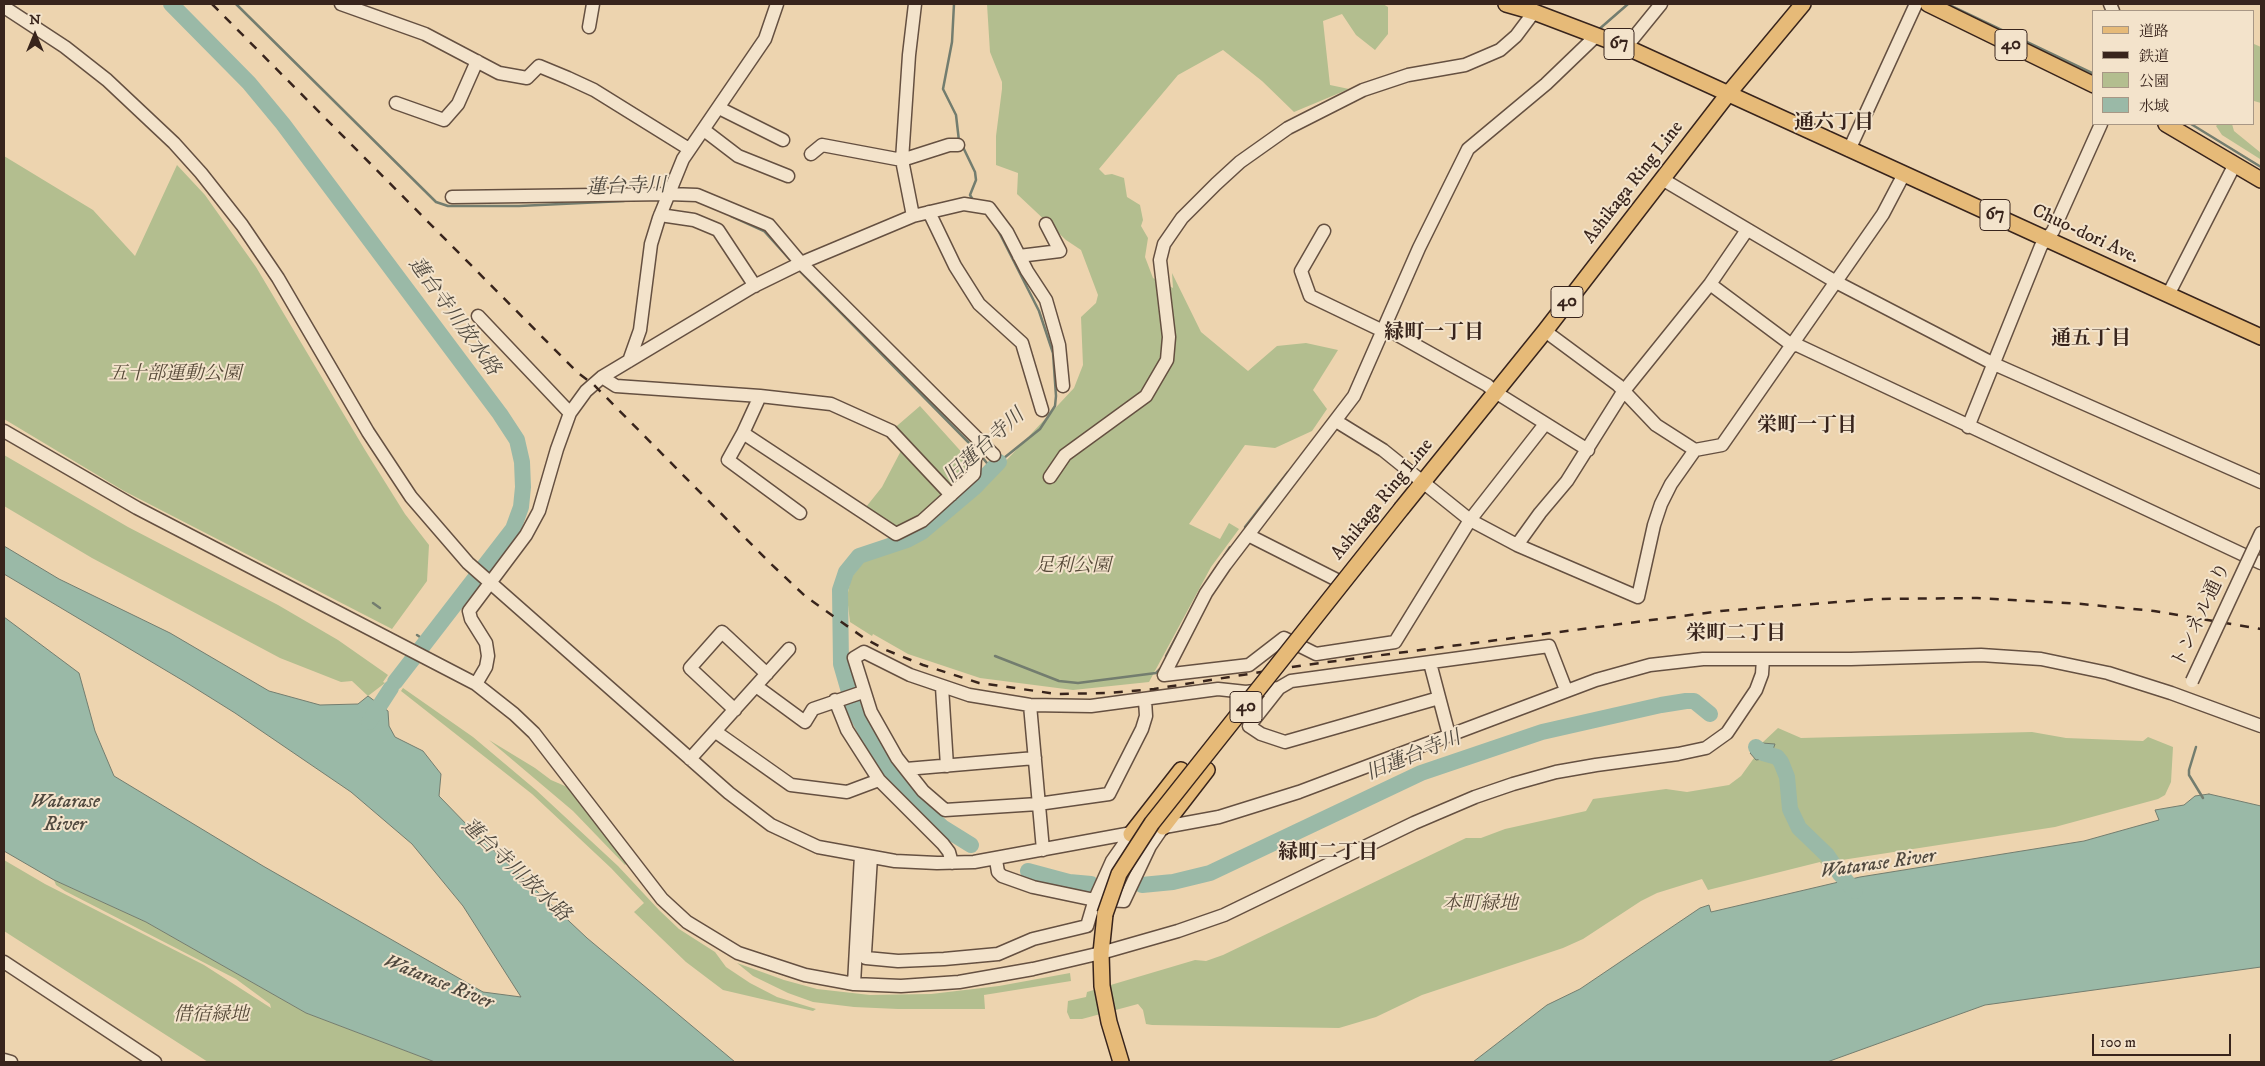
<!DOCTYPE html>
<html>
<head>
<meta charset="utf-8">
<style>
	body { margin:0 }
	#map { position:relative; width:2265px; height:1066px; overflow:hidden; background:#edd4af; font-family:"IM FELL DW Pica","Noto Serif JP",serif }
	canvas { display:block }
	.frame { position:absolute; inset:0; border:5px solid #38241c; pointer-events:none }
	.legend { position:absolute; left:2092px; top:10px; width:162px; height:115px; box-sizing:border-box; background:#f3e3cb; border:1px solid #a89785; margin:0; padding:6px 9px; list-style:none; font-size:15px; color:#38241c }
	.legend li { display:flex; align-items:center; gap:10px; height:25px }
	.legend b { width:25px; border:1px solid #a89785 }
	.north { position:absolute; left:10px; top:10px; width:50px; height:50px; -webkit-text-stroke:4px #f3e3cb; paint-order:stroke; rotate:0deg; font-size:14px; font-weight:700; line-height:20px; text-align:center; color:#38241c }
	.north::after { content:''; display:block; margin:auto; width:18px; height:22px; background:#38241c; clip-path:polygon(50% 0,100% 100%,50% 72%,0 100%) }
	.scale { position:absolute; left:2092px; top:1034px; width:139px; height:22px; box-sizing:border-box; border:2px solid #38241c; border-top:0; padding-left:6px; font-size:15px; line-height:18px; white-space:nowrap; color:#38241c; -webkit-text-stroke:4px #f3e3cb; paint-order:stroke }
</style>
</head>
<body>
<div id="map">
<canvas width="2265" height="1066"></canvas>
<div class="frame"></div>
<ul class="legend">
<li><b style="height:6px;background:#e6ba78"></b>道路</li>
<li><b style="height:6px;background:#38241c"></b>鉄道</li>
<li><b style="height:14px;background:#b3be8f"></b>公園</li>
<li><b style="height:14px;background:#9ab9a7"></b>水域</li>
</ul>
<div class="north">N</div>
<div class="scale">100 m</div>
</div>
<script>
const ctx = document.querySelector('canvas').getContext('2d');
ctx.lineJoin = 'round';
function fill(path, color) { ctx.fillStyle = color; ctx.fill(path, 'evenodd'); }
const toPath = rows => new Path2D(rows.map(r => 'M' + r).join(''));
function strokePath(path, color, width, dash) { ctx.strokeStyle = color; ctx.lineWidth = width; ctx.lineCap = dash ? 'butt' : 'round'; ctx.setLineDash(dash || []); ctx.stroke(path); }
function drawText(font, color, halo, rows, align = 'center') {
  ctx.font = font + ' "IM FELL DW Pica","Noto Serif JP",serif'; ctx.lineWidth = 4; ctx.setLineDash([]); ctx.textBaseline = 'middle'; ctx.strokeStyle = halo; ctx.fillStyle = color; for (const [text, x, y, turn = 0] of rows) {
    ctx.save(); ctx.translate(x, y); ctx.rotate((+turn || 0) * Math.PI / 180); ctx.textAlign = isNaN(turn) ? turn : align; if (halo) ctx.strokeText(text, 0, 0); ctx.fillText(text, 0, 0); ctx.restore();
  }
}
const green = toPath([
	[987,4,1383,4,1388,7,1388,34,1375,50,1356,35,1342,14,1323,21,1330,85,1349,89,1294,112,1262,81,1223,50,1178,75,1099,169,1105,175,1112,174,1124,178,1127,197,1140,205,1143,220,1141,226,1148,238,1145,257,1153,278,1173,288,1172,273,1201,332,1248,371,1277,346,1306,343,1338,350,1313,390,1327,409,1312,431,1275,448,1245,445,1189,524,1220,539,1229,523,1239,529,1211,567,1149,682,1073,690,980,678,908,654,873,634,872,636,850,622,847,597,851,578,866,558,915,540,862,512,882,487,904,445,891,431,920,406,966,457,989,479,1074,388,1083,365,1081,317,1096,303,1098,295,1081,250,1066,240,1017,194,1018,173,996,165,996,136,1002,89,1002,82,990,52],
	[2254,44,2261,47,2261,103,2254,101],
	[2218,124,2232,124,2234,131,2261,153,2260,159,2222,135,2216,126],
	[4,156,93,210,135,256,177,165,205,195,256,267,365,450,405,514,429,545,427,581,392,629,124,491,4,419],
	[4,455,128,527,278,605,338,640,388,675,383,682,385,683,368,696,352,681,341,682,280,658,92,558,4,506],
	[403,688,473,737,536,790,618,866,659,910,679,929,715,952,726,967,750,983,777,997,816,1009,813,1011,723,990,686,962,634,912,644,903,611,868,532,794,401,691],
	[1778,728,1801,738,2032,732,2066,738,2143,741,2148,737,2173,747,2171,782,2165,795,2158,799,2055,827,1842,860,1844,865,1825,869,1820,862,1708,890,1702,879,1657,893,1641,901,1583,939,1563,948,1422,995,1376,1017,1339,1028,1152,1025,1146,1024,1143,1010,1138,1004,1082,1019,1070,1019,1067,1012,1068,1001,1086,997,1087,992,1195,960,1206,961,1223,955,1466,838,1481,838,1505,829,1586,811,1593,799,1666,789,1687,792,1729,785,1741,776,1754,758,1757,759,1763,758,1774,745,1762,743],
	[489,740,535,768,551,780,572,789,627,863,625,865,573,811],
	[4,860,45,884,204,965,271,1008,270,1004,236,979,65,891,56,885,54,880,146,922,306,1013,435,1062,208,1062,4,931],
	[737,963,784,980,817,989,870,995,931,994,999,986,1070,973,1071,981,984,995,985,1009,898,1009,854,1007,813,1002,788,993,753,976]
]);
const water = toPath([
	[4,546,59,579,170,633,269,691,320,705,358,704,368,696,388,711,389,726,395,737,423,751,441,774,439,796,471,829,587,938,735,1062,435,1062,306,1013,146,922,54,880,4,851,4,617,79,673,95,731,114,776,263,866,483,992,521,997,463,906,412,844,351,792,235,713,187,683,4,574,4,546],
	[1762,743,1775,744,1770,758,1756,760,1750,753,1762,743],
	[2209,794,2261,806,2261,967,1985,1005,1827,1062,1473,1062,1547,1005,1580,989,1700,908,1709,905,1711,912,1860,877,2084,841,2159,820,2155,810,2184,805,2195,796,2209,794]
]);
const stream = toPath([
	[236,4,436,202,448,206,519,206,624,201],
	[954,4,952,42,943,89,956,115,959,141],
	[1947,4,2094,74],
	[1597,31,1628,4],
	[2191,124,2261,167],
	[962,145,975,172,976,180,970,195,973,200],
	[731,216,764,231,793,263],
	[998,230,1039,311,1053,353,1056,396,1055,406,1040,429,999,462],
	[798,269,975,449],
	[982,457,991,468],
	[1245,527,1288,472],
	[1224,556,1230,547],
	[373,603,380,608],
	[417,635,426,641],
	[995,656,1059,681,1078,683,1156,673,1160,669],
	[1166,656,1180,630],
	[2196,747,2189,770,2189,775,2203,798]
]);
const river = toPath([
	[171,4,249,83,283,124,500,414,517,440,522,462,523,487,521,507,513,529,395,682],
	[369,722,391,688],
	[1756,747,1763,753,1777,757,1781,762,1787,777,1790,809,1799,828,1827,855,1840,874,1855,891],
	[971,845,942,827,909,797,875,749,854,709,841,664,840,590,846,572,859,556,907,540,922,532,974,488,999,462],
	[1028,871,1069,882,1091,884],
	[1142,885,1173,882,1210,873,1421,773,1542,732,1661,705,1686,701,1694,701,1710,714]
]);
const minor = toPath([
	[341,4,425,34,499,73,527,78,539,66,568,78,594,90,689,149],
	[2110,4,2113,11],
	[4,7,65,47,107,80,174,143,201,173,242,225,278,278,368,432,411,497,468,563,729,793,771,825,818,847,895,861,937,863,974,862,1219,817,1299,792,1596,680,1650,665,1703,659,1851,659,1981,655,2041,659,2108,673,2171,693,2261,726],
	[589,27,593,4],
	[1626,47,1661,4],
	[396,103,444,120,458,104,477,61],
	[719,108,783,140],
	[704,130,738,156,788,176],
	[1849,150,1916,4],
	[811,154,822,145,902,160,949,145,958,145],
	[1662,179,1836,282,1994,364,2261,482],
	[452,197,668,194,697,195,769,225,801,263,994,455],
	[929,212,955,266,979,304,1022,343,1042,410],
	[660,215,694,220,718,230,755,286],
	[913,216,902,160,909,55,915,4],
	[1324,231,1301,271,1310,296,1383,331],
	[1019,256,1060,251,1046,224],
	[1710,284,1793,346],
	[2168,295,2235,164],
	[478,316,570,413],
	[1385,328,1487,385,1495,392,1588,450],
	[1545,331,1618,385,1656,425,1695,450],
	[1795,344,2261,563],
	[629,361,640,330,651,244,659,218,683,159,765,39,777,4],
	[602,377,616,386,760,396,831,404,891,431,951,495],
	[760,396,743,433,896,534,922,521,974,474,975,458,984,445],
	[1336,421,1383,450,1470,520,1517,545,1638,597,1654,525,1661,504,1671,484,1695,450,1722,445,1883,214,1904,174],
	[1545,424,1470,520,1395,642,1316,654,1284,638,1249,665,1164,675,1206,593,1225,565,1354,396,1419,248,1468,149,1546,84,1597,35],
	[1968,427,2041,246,2053,231,2101,124],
	[4,431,137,508,476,684,514,714,534,733,662,899,687,922,738,953,805,975,854,984,901,986,959,982,1033,969,1101,953,1178,931,1224,915,1414,823,1475,797,1513,784,1556,772,1596,765,1678,754,1706,748,1727,733,1756,690,1762,674,1763,659],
	[743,433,728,460,800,513],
	[1050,477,1065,455,1146,396,1167,360,1169,337,1160,260,1164,244,1182,218,1216,184,1240,162,1288,128,1363,90,1408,75,1465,65,1500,50,1516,36,1534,12],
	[1248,535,1335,579],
	[1517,545,1540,513,1567,481,1623,392,1710,284,1747,230],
	[2253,550,2261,533],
	[1430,663,1449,735],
	[476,684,486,667,488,656,486,643,471,619,469,611,526,535,539,511,557,449,570,413,586,391,602,377,752,287,801,263,913,216,964,204,989,208,1007,232,1027,271,1046,300,1059,345,1063,386],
	[756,686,805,722,813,709,863,692],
	[942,687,947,766],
	[1279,688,1249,726,1261,734,1285,742,1439,698],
	[835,700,847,730,879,780,943,844,949,852,952,863],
	[1145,700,1146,716,1142,729,1109,794,1038,804,945,810,923,791,897,758,871,712,854,658,864,652,910,675,969,695,1030,705,1091,706,1218,689,1246,692,1279,688,1291,681,1549,646,1566,690],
	[1030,705,1043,850],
	[735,710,690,668,722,632,767,674],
	[716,732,791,785,847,792,879,780],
	[690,759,789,649],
	[906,769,1035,758],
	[871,857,865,953,866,958,898,961,944,959,998,954,1033,939,1087,926,1095,899,1112,861,1131,834],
	[996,860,998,872,1002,876,1033,887,1090,899,1124,901,1150,846,1163,827],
	[4,962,155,1062],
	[854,984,861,855],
	[4,1060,11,1062]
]);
const major = toPath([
	[1506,4,1534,12,1626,47,2261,337],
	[1928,4,2094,85],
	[2166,124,2261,180],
	[1402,508,1545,331,1728,94,1803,4],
	[1163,827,1207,770],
	[1131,834,1181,770],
	[1105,914,1101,953,1102,986,1109,1022,1121,1062]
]);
const rail = toPath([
	[212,4,578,373,593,384,769,562,805,596,864,638,886,650,923,665,979,683,1057,694,1109,693,1154,689,1305,665,1721,611,1877,599,1977,598,2082,604,2154,611,2261,629]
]);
const minorBridge = toPath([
	[2192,681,2253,550]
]);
const majorBridge = toPath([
	[1105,914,1119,874,1152,823,1402,508]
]);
const shields = [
	[1619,44,30],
	[2011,45,32],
	[1995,215,30],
	[1567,302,32],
	[1246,707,32]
];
const shieldNames = [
	["67",1619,44],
	["40",2011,45],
	["67",1995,215],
	["40",1567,302],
	["40",1246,707]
];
const streetNames = [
	["Ashikaga Ring Line",1634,183,-52],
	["Chuo-dori Ave.",2085,235,25],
	["Ashikaga Ring Line",1383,500,-51],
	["トンネル通り",2202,616,-65]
];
const parkNames = [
	["五十部運動公園",175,375],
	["足利公園",1073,567],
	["本町緑地",1480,905],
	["借宿緑地",211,1016]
];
const neighbourhoodNames = [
	["通六丁目",1834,124],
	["緑町一丁目",1434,334],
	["通五丁目",2091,340],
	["栄町一丁目",1807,427],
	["栄町二丁目",1736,635],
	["緑町二丁目",1328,854]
];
const waterNames = [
	["蓮台寺川",626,188,-2],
	["蓮台寺川放水路",453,317,54],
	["旧蓮台寺川",985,447,-42],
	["旧蓮台寺川",1414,757,-22],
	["Watarase",65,803],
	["River",65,826],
	["Watarase River",1878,865,-8],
	["蓮台寺川放水路",515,871,43],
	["Watarase River",438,983,22]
];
fill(green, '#b3be8f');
fill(water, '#9ab9a7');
strokePath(water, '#737d6f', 1);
strokePath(stream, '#737d6f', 2.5);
strokePath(river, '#9ab9a7', 16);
strokePath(minor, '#655041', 15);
strokePath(major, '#38241c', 18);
strokePath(minor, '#f3e3cb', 12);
strokePath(major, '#e6ba78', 15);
strokePath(rail, '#38241c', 2.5, [9, 9]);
strokePath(minorBridge, '#655041', 15, []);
strokePath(majorBridge, '#38241c', 18, []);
strokePath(minorBridge, '#f3e3cb', 12);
strokePath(majorBridge, '#e6ba78', 15);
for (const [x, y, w] of shields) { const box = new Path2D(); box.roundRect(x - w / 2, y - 15.5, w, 31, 4); ctx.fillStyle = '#f3e3cb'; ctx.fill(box); strokePath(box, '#38241c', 1); }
drawText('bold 18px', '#38241c', null, shieldNames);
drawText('19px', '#38241c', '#f3e3cb', streetNames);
drawText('italic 19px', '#574a39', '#f3e3cb', parkNames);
drawText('bold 20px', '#38241c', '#f3e3cb', neighbourhoodNames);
drawText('italic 20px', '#50493f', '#f3e3cb', waterNames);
</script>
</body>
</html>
